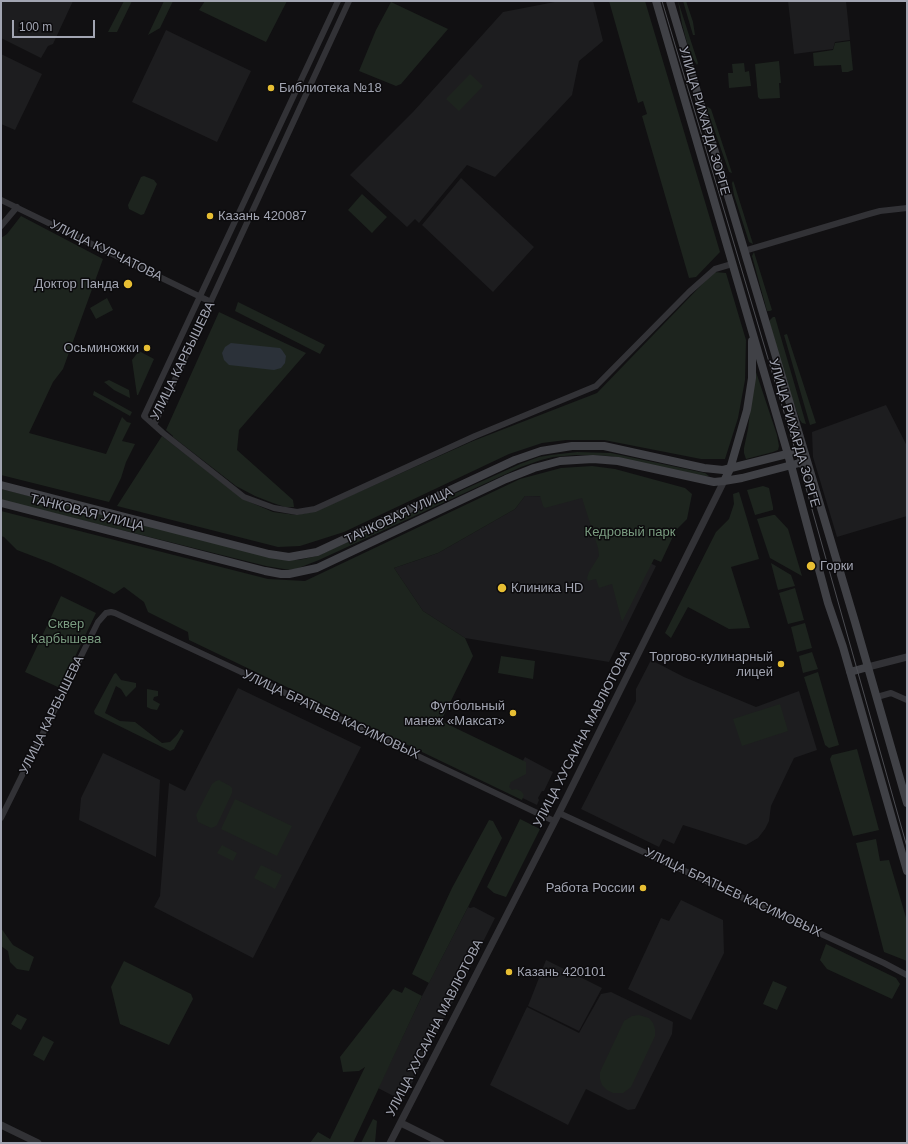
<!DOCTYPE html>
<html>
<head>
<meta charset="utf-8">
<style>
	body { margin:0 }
	#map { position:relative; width:908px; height:1144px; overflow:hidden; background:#111012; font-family:Arial,sans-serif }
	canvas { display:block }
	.frame { position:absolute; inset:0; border:2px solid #a2a5b2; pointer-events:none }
	.scale { position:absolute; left:12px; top:20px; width:83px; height:18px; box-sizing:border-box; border:2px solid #a2a5b2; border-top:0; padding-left:5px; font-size:12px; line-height:14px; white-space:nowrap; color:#a2a5b2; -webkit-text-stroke:3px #0c0b0d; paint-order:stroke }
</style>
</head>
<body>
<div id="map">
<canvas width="908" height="1144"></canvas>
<div class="frame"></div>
<div class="scale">100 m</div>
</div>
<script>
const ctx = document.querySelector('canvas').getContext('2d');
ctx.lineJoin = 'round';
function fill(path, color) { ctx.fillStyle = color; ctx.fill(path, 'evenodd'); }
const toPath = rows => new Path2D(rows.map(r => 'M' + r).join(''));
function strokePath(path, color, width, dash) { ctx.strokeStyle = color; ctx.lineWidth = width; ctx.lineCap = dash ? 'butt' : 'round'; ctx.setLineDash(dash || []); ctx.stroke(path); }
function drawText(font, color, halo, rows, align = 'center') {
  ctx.font = font + ' Arial,sans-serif'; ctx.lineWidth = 3; ctx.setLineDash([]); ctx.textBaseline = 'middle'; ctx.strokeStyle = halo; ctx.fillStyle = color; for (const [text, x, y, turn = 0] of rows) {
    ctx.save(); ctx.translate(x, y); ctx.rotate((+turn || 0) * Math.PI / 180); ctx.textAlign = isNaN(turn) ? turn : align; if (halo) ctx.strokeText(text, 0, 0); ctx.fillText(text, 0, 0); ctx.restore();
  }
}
const built = toPath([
	[1,1,73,1,53,44,48,46,41,58,1,38],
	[560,1,593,1,603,41,579,61,572,95,495,177,467,165,419,223,415,219,407,227,350,175,413,112,503,12],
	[788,1,846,1,850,40,835,42,833,49,794,54],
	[166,30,251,71,217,142,132,102],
	[1,54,42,74,15,130,1,124],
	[461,178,534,247,493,292,422,225],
	[886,405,907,446,907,516,837,537,813,457,812,432],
	[525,496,583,497,597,536,656,566,609,662,465,638,423,611,394,568,438,553,515,509],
	[651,660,684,677,756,707,799,691,817,750,794,758,771,806,769,821,765,829,758,838,746,845,683,825,674,844,663,839,659,847,581,809,636,701,636,689],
	[238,688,361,747,253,958,154,907,160,896,169,783,185,791],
	[103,753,160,780,156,857,79,820,81,798],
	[525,757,553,772,544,791,542,791,538,798,539,800,537,805,506,790],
	[681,900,723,920,724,953,691,1020,628,989,661,918,669,921],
	[468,907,470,908,474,907,495,918,403,1101,378,1088,422,996],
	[546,960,602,988,579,1031,528,1006],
	[611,992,673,1022,672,1034,635,1109,628,1110,586,1089,568,1125,490,1085,527,1007,579,1033,601,994]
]);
const green = toPath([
	[124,1,132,1,117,32,108,32],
	[164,1,173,1,160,28,148,35],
	[205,1,287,1,266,42,199,10],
	[609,1,645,1,720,252,696,277,689,278,642,116,647,114,643,101,638,103],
	[678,1,698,63,697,65,690,54,682,24],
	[683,1,686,1,693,22,695,35,693,35],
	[391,2,448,29,401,84,396,86,359,71,376,30],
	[850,41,853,70,848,72,842,72,841,65,814,66,813,53,833,50,835,43],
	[779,61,781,83,779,83,780,98,760,99,758,97,755,64],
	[744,63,745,72,749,71,751,86,729,88,728,73,733,73,732,64],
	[470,74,483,86,459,111,446,99],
	[706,106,711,109,732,173,729,172],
	[144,176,154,180,157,184,144,214,141,215,129,209,128,205,141,177],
	[733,181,734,183,753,244,749,242,734,195,732,183],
	[362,194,387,217,372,233,348,210],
	[21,216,103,259,63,369,53,382,29,433,106,454,122,417,127,422,131,423,122,441,135,444,126,462,121,478,109,502,1,475,1,238,7,234],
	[754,252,772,310,770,311,767,311,752,256],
	[714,272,726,273,746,340,745,380,738,418,725,459,701,459,604,440,566,440,542,443,509,454,344,532,300,546,278,547,117,506,162,436,243,499,273,512,296,515,316,511,473,441,597,393],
	[107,298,113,310,96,319,90,308],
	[238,302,325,345,320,354,235,311],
	[219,312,306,353,239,430,237,450,293,500,294,507,285,507,273,503,255,496,236,486,173,437,173,436,166,430],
	[773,317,775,317,806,424,802,423,800,420,790,393,769,321],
	[787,334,816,423,810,425,784,335],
	[139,351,154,359,138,395,137,395,132,360],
	[755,369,777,435,779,446,778,450,773,452,746,459,744,453,744,448,748,429],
	[109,380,129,390,130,398,114,390,104,382],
	[94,391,132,412,130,416,93,395],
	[577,452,611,453,705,473,709,476,704,477,611,456,576,455,553,457,541,460,521,467,319,560,296,569,290,570,266,566,1,500,1,489,290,560,299,560,317,556,520,464,539,457,551,455],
	[592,466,615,469,685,488,692,494,687,519,676,530,661,562,654,559,622,622,612,584,599,588,596,579,588,581,587,578,589,572,599,556,598,548,582,498,545,508,543,506,540,496,525,496,515,509,438,553,394,568,423,611,465,638,473,656,441,721,526,762,526,774,511,782,509,787,512,790,516,789,521,791,524,795,522,800,189,640,188,632,148,612,144,602,124,587,114,594,85,579,51,563,17,550,4,537,1,536,1,511,268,579,305,581,520,479,561,468],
	[763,486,769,488,773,507,773,510,755,515,747,490],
	[739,492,759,559,731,567,750,628,729,629,688,607,671,638,665,633,716,532,729,519,734,504,733,494],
	[773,515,775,515,788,529,802,576,770,558,757,519],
	[771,563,791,575,795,586,778,590],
	[795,588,804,620,788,624,779,593],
	[61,596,96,613,60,688,25,672],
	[805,623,812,648,797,652,791,627],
	[812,652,818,669,803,673,799,656],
	[501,656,535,661,533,679,498,673],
	[818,672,839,745,829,748,825,745,804,677],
	[116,673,121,680,136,683,136,687,126,697,121,689,116,686,105,713,120,721,135,722,162,743,170,742,177,735,181,729,184,731,174,749,170,751,95,714,94,711,114,674],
	[147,689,158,691,158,696,154,697,153,700,160,704,157,710,151,709,147,707],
	[780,704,788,731,742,746,733,719],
	[857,749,879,830,853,836,830,759,832,755],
	[219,780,230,786,232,788,232,793,217,825,214,827,211,828,198,822,196,815,212,784,216,781],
	[235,799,292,826,277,856,221,829],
	[520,819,540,829,506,897,494,893,487,887],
	[489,820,493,821,502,838,468,907,429,983,412,974,452,888],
	[876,839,880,861,889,860,907,921,907,961,884,952,856,843],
	[222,845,237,853,233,861,217,853],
	[261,865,282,875,275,889,254,878],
	[1,928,13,945,34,957,29,971,17,969,10,962,8,951,1,946],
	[826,944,896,978,900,984,892,999,827,969,820,960],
	[124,961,191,994,193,999,169,1045,120,1024,111,987],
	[773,981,787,987,777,1010,763,1004],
	[405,987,422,996,353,1143,310,1143,318,1132,330,1139,365,1067,359,1071,343,1072,340,1057,393,989,402,993],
	[17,1014,27,1019,21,1030,11,1024],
	[639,1015,649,1018,653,1023,655,1029,655,1036,631,1087,623,1093,613,1093,607,1090,602,1085,600,1079,600,1072,624,1021,632,1016],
	[43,1036,54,1042,44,1061,33,1055],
	[373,1119,377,1121,375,1143,361,1143]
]);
const water = toPath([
	[231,343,280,348,282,350,286,356,285,363,281,368,274,370,229,365,224,360,222,353,225,347]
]);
const minor = toPath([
	[338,1,144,416,163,433,244,497,274,508,297,512,315,509,475,436,596,386,689,292,715,269,732,264],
	[1,200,211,302],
	[1,226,17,207],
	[744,251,869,214,880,211,907,208],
	[154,425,349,1],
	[877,697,891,693,907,700],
	[559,813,884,963,907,975],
	[1,818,98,622,106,613,111,612,115,613,237,670,554,821]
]);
const tertiary = toPath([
	[868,667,907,657],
	[401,1123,441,1143],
	[1,1125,38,1143],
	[390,1143,559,813,724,481]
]);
const secondary = toPath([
	[656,1,791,465,828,603,843,647,907,871],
	[670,1,855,622,907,803],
	[724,481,730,469,747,410,752,378,752,341],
	[1,485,269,554,289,557,317,552,515,460,541,451,572,446,604,446,704,468,723,470,803,450],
	[1,503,265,571,281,574,289,574,317,568,506,479,534,468,560,461,593,459,618,461,714,482,724,481,742,478,807,461],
	[850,672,868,667]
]);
const tram = toPath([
	[662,1,799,463,907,847]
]);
const markers = [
	[271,88,4,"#e7be33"],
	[210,216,4,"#e7be33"],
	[128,284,5,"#e7be33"],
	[147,348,4,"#e7be33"],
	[811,566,5,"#e7be33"],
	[502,588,5,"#e7be33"],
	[781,664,4,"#e7be33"],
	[513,713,4,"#e7be33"],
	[643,888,4,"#e7be33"],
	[509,972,4,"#e7be33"]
];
const poiNames = [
	["Библиотека №18",279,88],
	["Казань 420087",218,216],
	["Доктор Панда",119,284,"right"],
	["Осьминожки",139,348,"right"],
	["Горки",820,566],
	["Клиника HD",511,588],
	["Торгово-кулинарный",773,657,"right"],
	["лицей",773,672,"right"],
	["Футбольный",505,706,"right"],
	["манеж «Максат»",505,721,"right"],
	["Работа России",635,888,"right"],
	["Казань 420101",517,972]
];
const streetNames = [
	["УЛИЦА РИХАРДА ЗОРГЕ",704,121,74],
	["УЛИЦА КУРЧАТОВА",106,251,26],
	["УЛИЦА КАРБЫШЕВА",183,361,-64],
	["УЛИЦА РИХАРДА ЗОРГЕ",794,433,74],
	["ТАНКОВАЯ УЛИЦА",87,513,14],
	["ТАНКОВАЯ УЛИЦА",399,516,-25],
	["УЛИЦА КАРБЫШЕВА",52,715,-64],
	["УЛИЦА БРАТЬЕВ КАСИМОВЫХ",331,715,25],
	["УЛИЦА ХУСАИНА МАВЛЮТОВА",582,739,-63],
	["УЛИЦА БРАТЬЕВ КАСИМОВЫХ",733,893,25],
	["УЛИЦА ХУСАИНА МАВЛЮТОВА",435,1028,-63]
];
const parkNames = [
	["Кедровый парк",630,532],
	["Сквер",66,624],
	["Карбышева",66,639]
];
fill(built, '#1d1d1f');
fill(green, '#1d241e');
fill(water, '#2b3139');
strokePath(minor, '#323236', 6);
strokePath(tertiary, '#323236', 7);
strokePath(secondary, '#404146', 8);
strokePath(tram, '#4b4c51', 1);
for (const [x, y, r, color] of markers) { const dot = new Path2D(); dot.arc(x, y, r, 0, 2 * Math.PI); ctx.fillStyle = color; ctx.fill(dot); strokePath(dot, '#0c0b0d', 1.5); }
drawText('13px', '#a2a5b2', '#0c0b0d', poiNames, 'left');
drawText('13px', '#a2a5b2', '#0c0b0d', streetNames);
drawText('13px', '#7a9c80', '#0c0b0d', parkNames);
</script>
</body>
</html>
